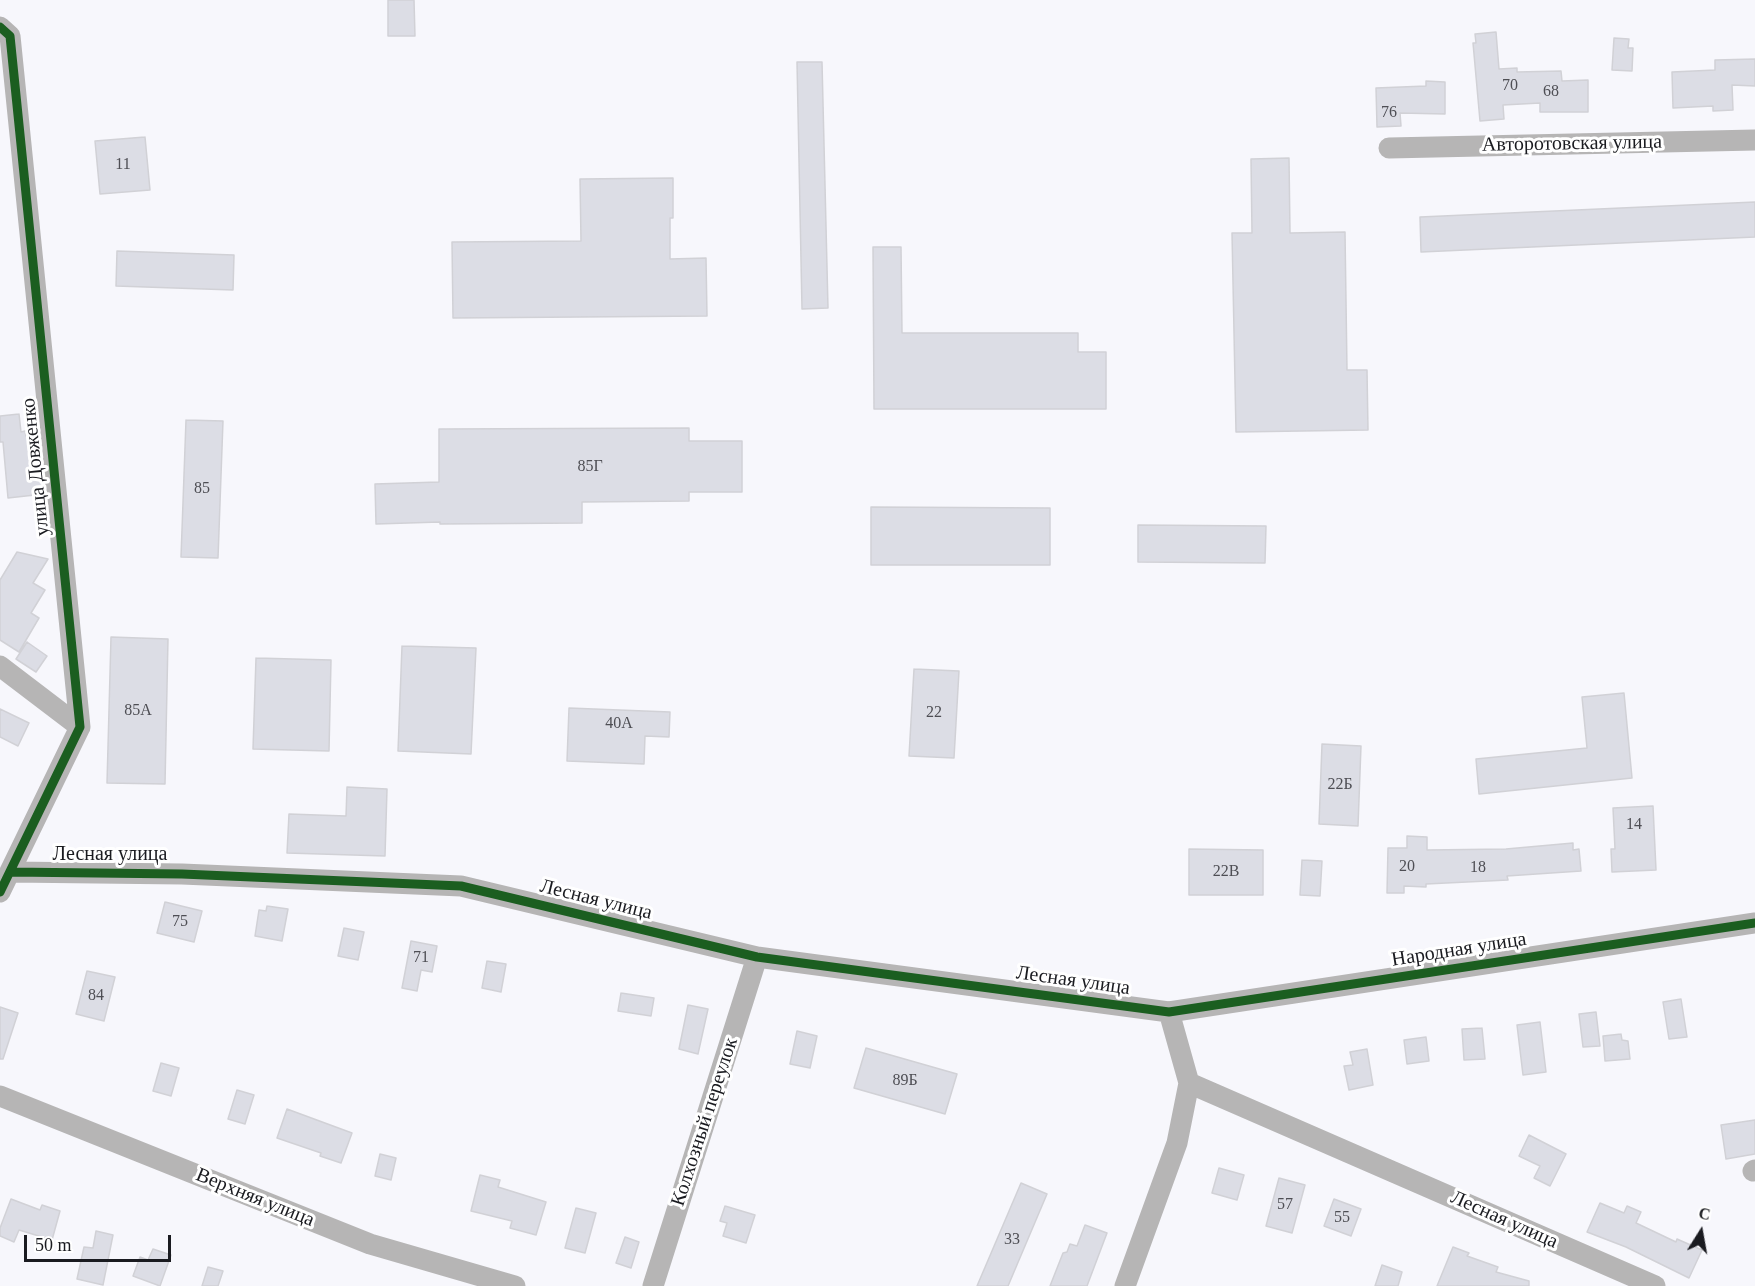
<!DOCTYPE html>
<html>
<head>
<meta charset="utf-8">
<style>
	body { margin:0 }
	#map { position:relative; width:1755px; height:1286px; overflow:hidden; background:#f7f7fc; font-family:"Times New Roman",serif }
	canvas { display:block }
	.north { position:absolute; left:1671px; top:1202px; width:60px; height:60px; -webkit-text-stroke:4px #fff; paint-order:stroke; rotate:11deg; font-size:16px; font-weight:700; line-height:24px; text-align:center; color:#1a1b20 }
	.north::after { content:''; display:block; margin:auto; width:21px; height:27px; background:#1a1b20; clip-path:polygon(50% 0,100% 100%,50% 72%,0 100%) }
	.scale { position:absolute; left:24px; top:1235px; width:147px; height:27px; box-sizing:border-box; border:3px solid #1a1b20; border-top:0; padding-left:8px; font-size:18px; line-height:21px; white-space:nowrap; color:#1a1b20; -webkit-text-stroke:4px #fff; paint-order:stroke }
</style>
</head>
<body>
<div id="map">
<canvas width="1755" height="1286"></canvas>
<div class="north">С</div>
<div class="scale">50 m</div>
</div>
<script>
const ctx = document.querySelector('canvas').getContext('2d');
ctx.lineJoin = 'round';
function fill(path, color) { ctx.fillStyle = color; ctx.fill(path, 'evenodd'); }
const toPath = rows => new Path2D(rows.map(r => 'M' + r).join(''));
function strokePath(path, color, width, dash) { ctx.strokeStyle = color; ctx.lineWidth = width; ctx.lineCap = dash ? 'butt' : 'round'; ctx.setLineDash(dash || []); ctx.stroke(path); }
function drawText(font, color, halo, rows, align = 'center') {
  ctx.font = font + ' "Times New Roman",serif'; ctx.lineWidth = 6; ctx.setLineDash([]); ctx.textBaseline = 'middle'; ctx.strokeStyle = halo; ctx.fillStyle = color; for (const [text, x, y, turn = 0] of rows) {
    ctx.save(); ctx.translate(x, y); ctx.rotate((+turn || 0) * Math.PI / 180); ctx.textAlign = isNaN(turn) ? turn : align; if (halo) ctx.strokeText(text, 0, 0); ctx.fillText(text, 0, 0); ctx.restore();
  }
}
const building = toPath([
	[388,0,414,0,415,36,388,36,388,0],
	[1496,32,1499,69,1517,68,1517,72,1561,71,1562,81,1588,80,1588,112,1540,112,1540,103,1503,105,1504,119,1480,121,1473,43,1476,43,1475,34,1496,32],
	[1614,38,1629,39,1628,48,1633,48,1632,71,1612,70,1614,38],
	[1755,59,1755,86,1732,85,1733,110,1713,111,1713,106,1673,108,1672,72,1715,70,1715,60,1755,59],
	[797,62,822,62,828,308,802,309,797,62],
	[1426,81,1445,82,1445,114,1400,113,1401,126,1377,127,1376,88,1426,86,1426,81],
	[145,137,150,190,100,194,95,141,145,137],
	[1289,158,1290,233,1345,232,1347,370,1367,370,1368,430,1236,432,1232,233,1252,233,1251,159,1289,158],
	[673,178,673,218,670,218,670,259,706,258,707,316,453,318,452,242,581,241,580,179,673,178],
	[1755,202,1755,237,1421,252,1420,217,1755,202],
	[873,247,901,247,902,333,1078,333,1078,352,1106,352,1106,409,874,409,873,247],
	[117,251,234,255,233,290,116,286,117,251],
	[19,414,21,432,25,431,26,436,30,436,31,440,38,440,44,494,8,498,3,442,0,442,0,416,19,414],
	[186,420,223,421,218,558,181,557,186,420],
	[689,428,689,441,742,441,742,492,689,492,689,501,582,502,582,523,440,524,440,522,376,524,375,484,439,482,439,429,689,428],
	[871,507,1050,508,1050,565,871,565,871,507],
	[1138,525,1266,526,1265,563,1138,562,1138,525],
	[17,552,48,559,33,583,45,590,31,613,39,618,19,652,0,640,0,580,17,552],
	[111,637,168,639,165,784,107,783,111,637],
	[27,642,47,656,36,672,16,659,27,642],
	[402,646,476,648,471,754,398,751,402,646],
	[256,658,331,660,329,751,253,749,256,658],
	[914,669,959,671,954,758,909,756,914,669],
	[1624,693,1632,778,1479,794,1476,759,1587,748,1582,697,1624,693],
	[569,708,670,712,669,737,645,736,644,764,567,761,569,708],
	[0,709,29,723,18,746,0,737,0,709],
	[1322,744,1361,746,1358,826,1319,824,1322,744],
	[347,787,387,789,385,856,287,853,289,814,346,816,347,787],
	[1653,806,1656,870,1612,872,1611,849,1615,849,1613,808,1653,806],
	[1407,836,1427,837,1427,850,1506,849,1573,843,1573,850,1579,849,1581,871,1507,876,1508,880,1426,884,1426,887,1404,886,1404,893,1387,893,1388,848,1407,848,1407,836],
	[1189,849,1263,850,1263,895,1189,895,1189,849],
	[1302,860,1322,861,1320,896,1300,895,1302,860],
	[165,902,202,911,194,942,157,933,165,902],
	[267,906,288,909,282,941,255,936,259,910,266,911,267,906],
	[344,928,364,932,358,960,338,956,344,928],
	[411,941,437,946,432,972,421,970,417,991,402,988,411,941],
	[487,961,506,964,501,992,482,988,487,961],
	[87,971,115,977,104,1021,76,1014,87,971],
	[621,993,654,998,651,1016,618,1011,621,993],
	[1681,999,1687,1037,1669,1039,1663,1002,1681,999],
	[688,1005,708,1009,698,1054,679,1049,688,1005],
	[0,1007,18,1013,3,1059,0,1059,0,1007],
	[1596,1012,1600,1046,1583,1047,1579,1014,1596,1012],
	[1540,1022,1546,1072,1523,1075,1517,1025,1540,1022],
	[1482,1028,1485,1059,1464,1060,1462,1029,1482,1028],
	[797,1031,817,1036,810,1068,790,1064,797,1031],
	[1621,1034,1622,1040,1628,1041,1630,1059,1605,1061,1603,1036,1621,1034],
	[1426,1037,1429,1061,1407,1064,1404,1040,1426,1037],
	[866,1048,957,1074,945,1114,854,1088,866,1048],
	[1367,1049,1373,1085,1349,1090,1344,1066,1353,1065,1350,1052,1367,1049],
	[161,1063,179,1068,171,1096,153,1091,161,1063],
	[237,1090,254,1095,245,1124,228,1119,237,1090],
	[287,1109,352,1133,341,1163,320,1156,321,1153,277,1138,287,1109],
	[1755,1120,1755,1154,1726,1159,1721,1125,1755,1120],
	[1529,1135,1566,1154,1550,1186,1534,1178,1540,1166,1519,1156,1529,1135],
	[380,1154,396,1158,391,1180,375,1176,380,1154],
	[1219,1168,1244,1175,1237,1200,1212,1193,1219,1168],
	[480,1175,500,1180,498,1187,546,1202,536,1235,510,1228,512,1221,471,1211,480,1175],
	[1279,1178,1305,1185,1292,1233,1266,1226,1279,1178],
	[1021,1183,1047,1194,1008,1286,977,1286,1021,1183],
	[11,1199,40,1210,42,1205,60,1211,52,1240,19,1230,14,1242,0,1236,0,1228,11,1199],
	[1334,1199,1361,1209,1351,1236,1324,1226,1334,1199],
	[1600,1203,1624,1213,1627,1206,1641,1212,1636,1223,1676,1242,1677,1239,1702,1250,1689,1278,1626,1247,1587,1232,1600,1203],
	[725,1206,755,1215,746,1243,723,1236,727,1223,720,1221,725,1206],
	[576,1208,596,1213,585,1253,565,1248,576,1208],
	[1085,1225,1107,1233,1087,1286,1050,1286,1063,1253,1067,1252,1070,1244,1077,1246,1085,1225],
	[96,1231,113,1235,103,1285,77,1279,84,1247,93,1248,96,1231],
	[625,1237,639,1242,631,1268,616,1263,625,1237],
	[1453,1247,1469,1253,1467,1256,1498,1267,1496,1272,1529,1281,1529,1286,1437,1286,1453,1247],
	[153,1249,171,1255,160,1286,133,1276,140,1257,148,1260,153,1249],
	[1382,1265,1402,1272,1398,1286,1375,1286,1382,1265],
	[208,1267,223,1271,218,1286,202,1286,208,1267]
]);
const street = toPath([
	[0,27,10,36,80,727,0,892],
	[1389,148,1755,140],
	[0,666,80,727],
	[11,872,182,874,461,886,757,957,1169,1012,1755,923],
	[1189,1083,1655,1286],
	[0,1096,370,1244,515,1286],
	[1753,1171,1755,1170],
	[653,1286,757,957],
	[1125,1286,1177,1143,1189,1083,1169,1012]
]);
const cycleway = toPath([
	[0,27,10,36,80,727,0,892],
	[11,872,182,874,461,886,757,957,1169,1012,1755,923]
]);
const numberNames = [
	["70",1510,86],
	["68",1551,92],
	["76",1389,113],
	["11",123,165],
	["85Г",590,467],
	["85",202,489],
	["85А",138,711],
	["22",934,713],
	["40А",619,724],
	["22Б",1340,785],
	["14",1634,825],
	["20",1407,867],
	["18",1478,868],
	["22В",1226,872],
	["75",180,922],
	["71",421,958],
	["84",96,996],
	["89Б",905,1081],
	["57",1285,1205],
	["55",1342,1218],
	["33",1012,1240]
];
const streetNames = [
	["Авторотовская улица",1572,144,-1],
	["улица Довженко",36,467,-96],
	["Лесная улица",110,855],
	["Лесная улица",596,900,14],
	["Народная улица",1459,950,-9],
	["Лесная улица",1073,981,8],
	["Колхозный переулок",705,1122,-72],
	["Верхняя улица",255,1198,22],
	["Лесная улица",1504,1220,24]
];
fill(building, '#dcdde5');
strokePath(building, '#d1d1d6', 1.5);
strokePath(street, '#b6b5b5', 21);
strokePath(cycleway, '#1b5e20', 9);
drawText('16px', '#4e4e54', null, numberNames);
drawText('20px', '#1a1b20', '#fff', streetNames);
</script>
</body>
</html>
